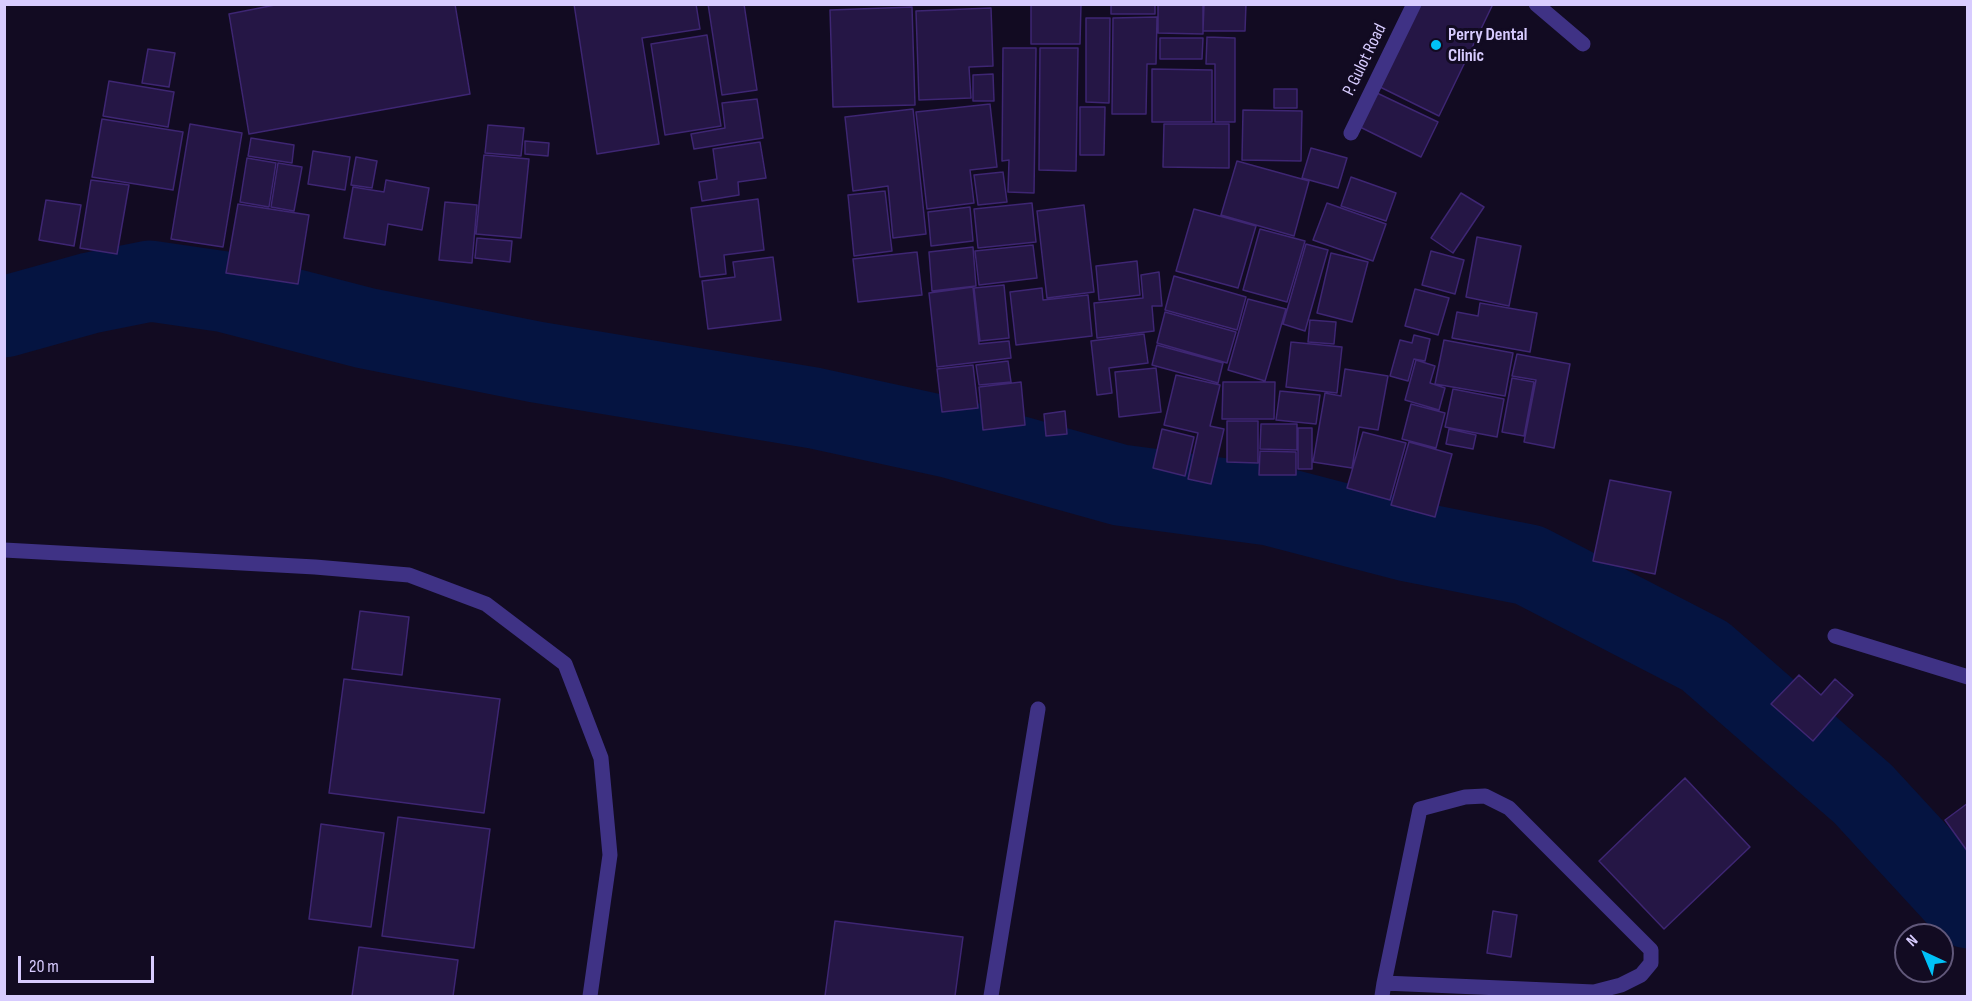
<!DOCTYPE html>
<html>
<head>
<meta charset="utf-8">
<style>
	body { margin:0 }
	#map { position:relative; width:1972px; height:1001px; overflow:hidden; background:#120b22; font-family:"Sofia Sans Condensed",sans-serif }
	canvas { display:block }
	.frame { position:absolute; inset:0; border:6px solid #d8ccff; pointer-events:none }
	.north { position:absolute; left:1894px; top:923px; width:60px; height:60px; box-sizing:border-box; background:#120b22; border:2px solid #61587a; border-radius:50%; rotate:316deg; font-size:16px; font-weight:700; line-height:24px; text-align:center; color:#d8ccff }
	.north::after { content:''; display:block; margin:auto; width:21px; height:27px; background:#00c1f7; clip-path:polygon(50% 0,100% 100%,50% 72%,0 100%) }
	.scale { position:absolute; left:18px; top:956px; width:136px; height:27px; box-sizing:border-box; border:3px solid #d8ccff; border-top:0; padding-left:8px; font-size:18px; line-height:21px; white-space:nowrap; color:#d8ccff; -webkit-text-stroke:4px #120b22; paint-order:stroke }
</style>
</head>
<body>
<div id="map">
<canvas width="1972" height="1001"></canvas>
<div class="frame"></div>
<div class="north">N</div>
<div class="scale">20 m</div>
</div>
<script>
const ctx = document.querySelector('canvas').getContext('2d');
ctx.lineJoin = 'round';
const toPath = rows => new Path2D(rows.map(r => 'M' + r).join(''));
function strokePath(path, color, width, dash) { ctx.strokeStyle = color; ctx.lineWidth = width; ctx.lineCap = dash ? 'butt' : 'round'; ctx.setLineDash(dash || []); ctx.stroke(path); }
function fill(path, color) { ctx.fillStyle = color; ctx.fill(path, 'evenodd'); }
function drawText(font, color, halo, rows, align = 'center') {
  ctx.font = font + ' "Sofia Sans Condensed",sans-serif'; ctx.lineWidth = 6; ctx.setLineDash([]); ctx.textBaseline = 'middle'; ctx.strokeStyle = halo; ctx.fillStyle = color; for (const [text, x, y, turn = 0] of rows) {
    ctx.save(); ctx.translate(x, y); ctx.rotate((+turn || 0) * Math.PI / 180); ctx.textAlign = isNaN(turn) ? turn : align; if (halo) ctx.strokeText(text, 0, 0); ctx.fillText(text, 0, 0); ctx.restore();
  }
}
const river = toPath([
	[4,317,90,293,150,281,226,292,365,328,536,362,814,408,952,438,1120,485,1270,505,1408,541,1529,565,1705,656,1863,794,1968,908]
]);
const building = toPath([
	[280,4,455,4,470,94,249,134,229,14,280,4],
	[574,4,696,4,700,29,642,38,659,144,597,154,574,4],
	[708,4,744,4,757,90,722,95,708,4],
	[1031,4,1081,4,1080,44,1031,44,1031,4],
	[1111,4,1155,4,1155,14,1111,14,1111,4],
	[1158,4,1203,4,1203,34,1158,33,1158,4],
	[1204,4,1246,4,1245,31,1203,31,1204,4],
	[1418,4,1493,4,1439,116,1378,86,1418,4],
	[912,7,915,105,833,107,830,10,912,7],
	[991,8,993,66,969,67,971,98,919,100,916,11,991,8],
	[1157,17,1156,64,1147,64,1146,114,1112,114,1113,18,1157,17],
	[1086,18,1110,18,1109,103,1086,102,1086,18],
	[707,35,721,126,665,135,651,44,707,35],
	[1207,37,1235,38,1235,122,1215,122,1215,64,1206,64,1207,37],
	[1160,38,1203,38,1202,59,1160,59,1160,38],
	[1003,48,1036,48,1034,193,1008,192,1009,160,1002,161,1003,48],
	[1040,48,1078,48,1076,171,1039,170,1040,48],
	[148,49,175,53,169,87,142,83,148,49],
	[1152,69,1212,70,1212,122,1152,122,1152,69],
	[993,74,994,101,973,101,973,75,993,74],
	[109,81,174,92,168,127,103,116,109,81],
	[1274,89,1297,89,1297,108,1274,108,1274,89],
	[1377,93,1438,122,1421,157,1360,127,1377,93],
	[757,99,763,138,694,149,691,134,725,128,722,103,757,99],
	[990,104,997,167,970,170,974,203,927,209,916,112,990,104],
	[1080,107,1105,107,1104,155,1080,155,1080,107],
	[913,109,926,234,893,238,888,186,853,191,845,117,913,109],
	[1243,110,1302,111,1301,161,1242,160,1243,110],
	[102,119,183,132,173,190,92,177,102,119],
	[190,124,242,133,223,247,171,239,190,124],
	[1164,124,1229,124,1229,168,1163,167,1164,124],
	[488,125,524,128,521,156,485,153,488,125],
	[251,138,294,145,292,163,248,156,251,138],
	[525,141,549,143,548,156,525,154,525,141],
	[760,142,766,178,738,182,739,195,702,201,699,182,717,179,713,149,760,142],
	[1311,148,1347,158,1338,188,1302,178,1311,148],
	[313,151,350,157,345,190,308,184,313,151],
	[484,155,529,159,521,238,476,234,484,155],
	[356,157,377,161,372,188,351,185,356,157],
	[247,158,276,163,269,207,240,202,247,158],
	[1237,161,1309,181,1294,236,1221,215,1237,161],
	[278,163,302,167,294,211,271,207,278,163],
	[1003,172,1007,202,978,205,974,175,1003,172],
	[1351,177,1396,193,1386,221,1341,206,1351,177],
	[91,180,129,185,117,254,80,248,91,180],
	[386,180,429,188,422,230,388,224,385,245,344,238,353,187,384,192,386,180],
	[885,191,892,251,854,256,848,195,885,191],
	[1461,193,1484,207,1453,253,1431,238,1461,193],
	[758,199,764,250,724,255,726,274,700,277,691,208,758,199],
	[46,200,81,205,74,246,39,240,46,200],
	[445,202,477,205,472,263,439,260,445,202],
	[1032,203,1036,242,978,248,974,209,1032,203],
	[1327,203,1386,224,1373,261,1313,240,1327,203],
	[238,204,309,215,298,284,226,273,238,204],
	[1084,205,1094,292,1047,298,1037,211,1084,205],
	[970,207,973,241,931,246,928,212,970,207],
	[1194,209,1256,226,1238,288,1176,271,1194,209],
	[1260,229,1305,241,1287,302,1243,290,1260,229],
	[1477,237,1521,246,1509,306,1466,297,1477,237],
	[477,238,512,241,510,262,475,258,477,238],
	[1306,244,1328,250,1305,331,1283,324,1306,244],
	[1033,245,1037,278,979,285,975,251,1033,245],
	[973,247,976,286,932,291,929,252,973,247],
	[1431,251,1464,260,1455,294,1422,285,1431,251],
	[917,252,922,295,858,302,853,259,917,252],
	[1331,253,1368,262,1352,322,1317,313,1331,253],
	[773,257,781,320,708,329,702,281,735,277,733,262,773,257],
	[1137,261,1140,295,1099,300,1096,266,1137,261],
	[1159,272,1162,306,1152,306,1154,331,1097,338,1094,303,1143,298,1141,275,1159,272],
	[1174,276,1246,297,1237,330,1165,310,1174,276],
	[1004,285,1009,338,980,341,974,288,1004,285],
	[973,287,979,344,1009,341,1011,358,937,367,929,293,973,287],
	[1042,288,1043,300,1088,295,1092,336,1016,345,1010,292,1042,288],
	[1415,289,1449,298,1438,335,1405,326,1415,289],
	[1248,299,1286,309,1265,381,1228,370,1248,299],
	[1480,303,1537,313,1530,352,1452,338,1457,312,1478,316,1480,303],
	[1165,312,1236,332,1227,363,1157,343,1165,312],
	[1310,320,1336,322,1334,344,1308,342,1310,320],
	[1144,334,1148,363,1109,368,1112,393,1097,395,1091,341,1144,334],
	[1414,335,1430,339,1425,361,1414,359,1408,381,1390,376,1400,340,1412,343,1414,335],
	[1444,340,1513,353,1505,396,1435,384,1444,340],
	[1291,342,1342,347,1337,393,1286,387,1291,342],
	[1157,345,1223,363,1218,383,1152,365,1157,345],
	[1517,354,1570,364,1554,448,1524,442,1536,380,1512,376,1517,354],
	[1416,360,1435,366,1430,383,1445,388,1439,410,1405,400,1416,360],
	[1008,361,1011,382,979,385,976,365,1008,361],
	[973,365,978,408,942,412,937,369,973,365],
	[1156,368,1161,412,1119,417,1115,372,1156,368],
	[1345,369,1388,376,1378,430,1359,427,1352,468,1313,462,1325,393,1341,396,1345,369],
	[1176,375,1220,385,1210,426,1224,429,1211,484,1188,479,1198,433,1164,425,1176,375],
	[1512,378,1534,382,1524,436,1502,432,1512,378],
	[1021,382,1025,425,983,430,979,387,1021,382],
	[1223,382,1275,382,1274,419,1222,419,1223,382],
	[1453,389,1504,399,1497,437,1445,427,1453,389],
	[1280,391,1320,395,1316,424,1276,420,1280,391],
	[1411,404,1445,413,1436,448,1402,439,1411,404],
	[1065,411,1067,434,1046,436,1044,414,1065,411],
	[1227,421,1258,421,1258,463,1227,462,1227,421],
	[1261,424,1297,424,1297,450,1260,449,1261,424],
	[1298,428,1312,428,1312,469,1298,469,1298,428],
	[1162,429,1194,437,1185,476,1153,468,1162,429],
	[1449,429,1476,435,1473,449,1446,444,1449,429],
	[1363,432,1406,443,1390,500,1347,488,1363,432],
	[1409,442,1452,454,1435,517,1391,505,1409,442],
	[1260,451,1296,452,1296,475,1259,475,1260,451],
	[1610,480,1671,492,1655,574,1593,561,1610,480],
	[360,611,409,617,402,675,352,669,360,611],
	[1799,675,1821,695,1835,679,1853,695,1813,741,1771,704,1799,675],
	[344,679,500,699,484,813,329,793,344,679],
	[1685,778,1750,847,1664,929,1599,861,1685,778],
	[1968,803,1968,852,1945,820,1968,803],
	[398,817,490,829,474,948,382,936,398,817],
	[321,824,384,833,371,927,309,919,321,824],
	[1493,911,1517,915,1511,957,1487,953,1493,911],
	[835,921,963,937,955,996,825,996,835,921],
	[359,947,458,960,453,996,352,996,359,947]
]);
const minor = toPath([
	[1536,4,1583,44],
	[1351,133,1414,4],
	[4,550,315,567,409,575,486,604,565,664,601,758,610,855,590,996],
	[1835,636,1968,677],
	[991,996,1038,709],
	[1382,996,1384,983,1420,809,1465,797,1485,796,1509,808,1651,950,1651,963,1641,975,1621,985,1594,992,1384,983]
]);
const markers = [
	[1436,45,6,"#00c1f7"]
];
const poiNames = [
	["Perry Dental",1448,35],
	["Clinic",1448,56]
];
const streetNames = [
	["P. Gulot Road",1365,60,-64]
];
strokePath(river, '#051441', 81);
fill(building, '#251645');
strokePath(building, '#3e2673', 1.5);
strokePath(minor, '#3f3285', 15);
for (const [x, y, r, color] of markers) { const dot = new Path2D(); dot.arc(x, y, r, 0, 2 * Math.PI); ctx.fillStyle = color; ctx.fill(dot); strokePath(dot, '#120b22', 2); }
drawText('bold 18px', '#d8ccff', '#120b22', poiNames, 'left');
drawText('18px', '#d8ccff', '#120b22', streetNames);
</script>
</body>
</html>
